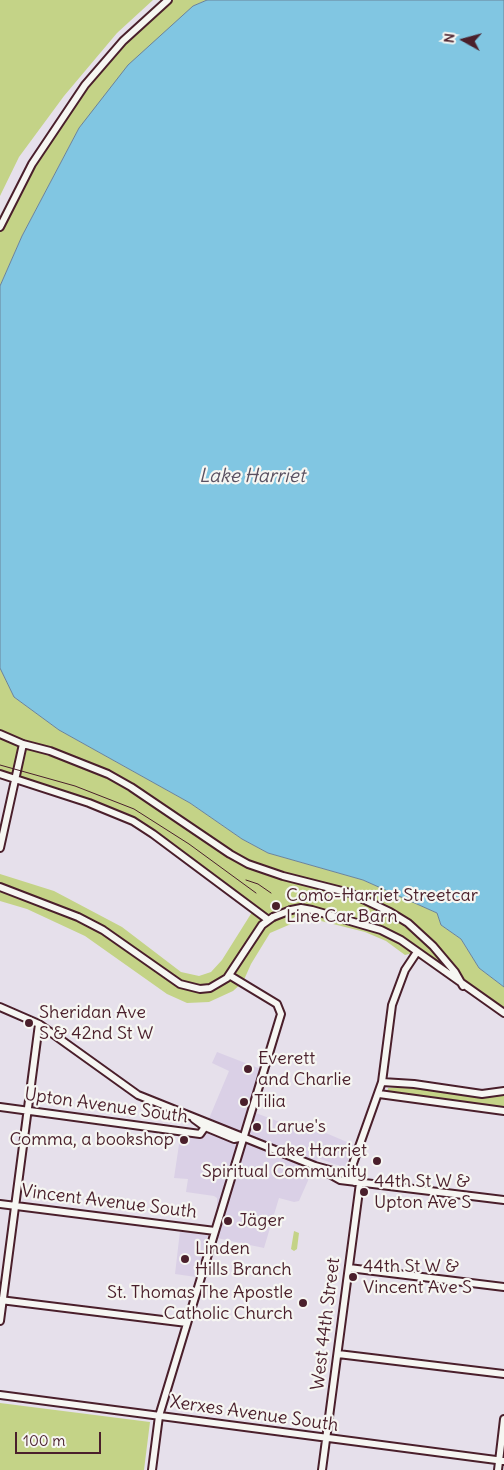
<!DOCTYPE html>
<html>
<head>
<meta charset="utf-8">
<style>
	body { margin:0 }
	#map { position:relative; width:504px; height:1470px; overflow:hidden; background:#e6e0eb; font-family:Delius,sans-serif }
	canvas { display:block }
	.north { position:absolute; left:439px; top:15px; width:50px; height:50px; -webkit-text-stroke:4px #f6f6f2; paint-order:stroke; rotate:277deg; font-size:14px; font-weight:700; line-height:20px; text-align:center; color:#4a1f2b }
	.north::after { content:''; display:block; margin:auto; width:18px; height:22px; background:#4a1f2b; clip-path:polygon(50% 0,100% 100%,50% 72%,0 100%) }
	.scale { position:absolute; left:15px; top:1432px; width:86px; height:22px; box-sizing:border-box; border:2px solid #4a1f2b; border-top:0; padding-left:6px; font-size:15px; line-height:18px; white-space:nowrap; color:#4a1f2b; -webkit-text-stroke:4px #f6f6f2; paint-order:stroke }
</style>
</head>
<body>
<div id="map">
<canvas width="504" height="1470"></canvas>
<div class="north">N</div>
<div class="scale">100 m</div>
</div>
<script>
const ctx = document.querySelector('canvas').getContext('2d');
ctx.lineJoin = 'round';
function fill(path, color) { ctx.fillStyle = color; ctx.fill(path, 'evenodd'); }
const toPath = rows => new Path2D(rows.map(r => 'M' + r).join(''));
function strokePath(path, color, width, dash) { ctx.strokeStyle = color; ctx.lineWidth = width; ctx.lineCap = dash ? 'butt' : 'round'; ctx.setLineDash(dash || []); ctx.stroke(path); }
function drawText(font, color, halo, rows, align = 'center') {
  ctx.font = font + ' Delius,sans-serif'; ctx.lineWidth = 4.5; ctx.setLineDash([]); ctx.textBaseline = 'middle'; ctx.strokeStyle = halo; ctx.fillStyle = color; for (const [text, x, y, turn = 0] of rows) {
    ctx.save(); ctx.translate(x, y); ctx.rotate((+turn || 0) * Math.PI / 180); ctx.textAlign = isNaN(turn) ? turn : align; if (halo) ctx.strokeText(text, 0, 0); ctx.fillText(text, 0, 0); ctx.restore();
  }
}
const built = toPath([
	[217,1052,266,1071,253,1112,304,1131,307,1125,354,1145,345,1168,318,1158,299,1201,294,1202,279,1198,264,1248,217,1238,217,1198,214,1196,186,1192,188,1179,174,1178,181,1131,200,1134,208,1121,229,1071,212,1063],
	[180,1231,208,1235,196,1277,175,1274]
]);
const green = toPath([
	[0,0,153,0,117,33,64,96,19,157,0,196],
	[168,0,207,0,193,6,79,128,22,236,0,286,0,227,32,164,106,59],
	[0,668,14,697,59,730,190,803,242,839,268,853,363,880,437,913,441,925,461,939,479,968,504,987,504,1013,417,952,405,955,386,941,365,932,297,915,291,920,291,924,270,933,251,964,243,982,233,991,209,1002,187,1003,167,994,85,936,27,909,0,901,0,874,54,891,122,927,181,972,199,976,211,972,222,960,254,909,133,821,0,774],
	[405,1087,479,1096,504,1094,504,1108,433,1097,387,1093,388,1088],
	[294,1231,299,1233,297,1249,294,1251,291,1249],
	[0,1403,150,1422,144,1470,0,1470]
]);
const water = toPath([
	[207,0,504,0,504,987,479,968,461,939,441,925,437,913,363,880,268,853,242,839,190,803,59,730,14,697,0,668,0,286,22,236,79,128,128,65,193,6,207,0]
]);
const minor = toPath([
	[0,227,32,164,85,85,123,41,168,0],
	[0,734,23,744,50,751,108,774,131,787,230,854,248,864,283,876,350,893,390,912,408,923,433,946,455,972,463,986],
	[0,774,89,803,133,821,153,834,267,919],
	[0,848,23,744],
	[0,887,78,917,103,930,180,984,200,989,210,988,227,978,262,925,273,917],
	[291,910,301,908,312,910,381,930,401,940,504,1013],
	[0,1007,39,1024,138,1095,315,1166,344,1174,354,1182],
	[382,1082,414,1084,482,1094,504,1091],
	[379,1094,504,1111],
	[0,1107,200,1134,205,1127],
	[194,1119,205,1127,234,1139,244,1137],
	[315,1166,340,1180,504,1200],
	[353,1180,350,1172,382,1082,392,1005,405,970,417,952],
	[0,1204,215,1231],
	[349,1268,504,1287],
	[0,1300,187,1323],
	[0,1321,39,1024],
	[338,1354,504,1374],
	[0,1395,504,1461],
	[152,1470,159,1416,281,1014,277,1004,229,975],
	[322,1470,360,1183],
	[498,1470,504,1419]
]);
const tram = toPath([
	[0,765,75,786,134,809,189,844,256,893],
	[246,880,258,884,271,893]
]);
const minorBridge = toPath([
	[273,917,291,910]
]);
const markers = [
	[276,906,5,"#4a1f2b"],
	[29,1023,5,"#4a1f2b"],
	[248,1069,5,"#4a1f2b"],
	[244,1102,5,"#4a1f2b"],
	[257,1127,5,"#4a1f2b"],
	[184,1140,5,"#4a1f2b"],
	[377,1161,5,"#4a1f2b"],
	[364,1192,5,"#4a1f2b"],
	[228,1221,5,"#4a1f2b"],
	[185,1259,5,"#4a1f2b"],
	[353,1277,5,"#4a1f2b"],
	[303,1303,5,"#4a1f2b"]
];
const poiNames = [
	["Como-Harriet Streetcar",286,896],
	["Line Car Barn",286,917],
	["Sheridan Ave",39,1013],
	["S & 42nd St W",39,1034],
	["Everett",258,1059],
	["and Charlie",258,1080],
	["Tilia",254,1102],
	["Larue's",267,1127],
	["Comma, a bookshop",174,1140,"right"],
	["Lake Harriet",367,1151,"right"],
	["Spiritual Community",367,1172,"right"],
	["44th St W &",374,1182],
	["Upton Ave S",374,1203],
	["Jäger",238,1221],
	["Linden",195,1249],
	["Hills Branch",195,1270],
	["44th St W &",363,1267],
	["Vincent Ave S",363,1288],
	["St. Thomas The Apostle",293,1293,"right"],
	["Catholic Church",293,1314,"right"]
];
const streetNames = [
	["Upton Avenue South",106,1106,8],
	["Vincent Avenue South",109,1202,7],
	["West 44th Street",326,1324,-83],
	["Xerxes Avenue South",254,1414,8]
];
const waterNames = [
	["Lake Harriet",252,477]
];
fill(built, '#dad0e6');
fill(green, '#c4d387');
fill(water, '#81c6e2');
strokePath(water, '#6b8399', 1);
strokePath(minor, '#4a1f2b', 10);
strokePath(minor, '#f6f6f2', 6);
strokePath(tram, '#4a1f2b', 1);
strokePath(minorBridge, '#4a1f2b', 10, []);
strokePath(minorBridge, '#f6f6f2', 6);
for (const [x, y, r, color] of markers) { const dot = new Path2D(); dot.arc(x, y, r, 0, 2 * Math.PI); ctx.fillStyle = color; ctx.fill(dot); strokePath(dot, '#f6f6f2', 2); }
drawText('18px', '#4a1f2b', '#f6f6f2', poiNames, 'left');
drawText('18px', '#4a1f2b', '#f6f6f2', streetNames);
drawText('italic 19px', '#5a5162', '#f6f6f2', waterNames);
</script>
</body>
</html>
